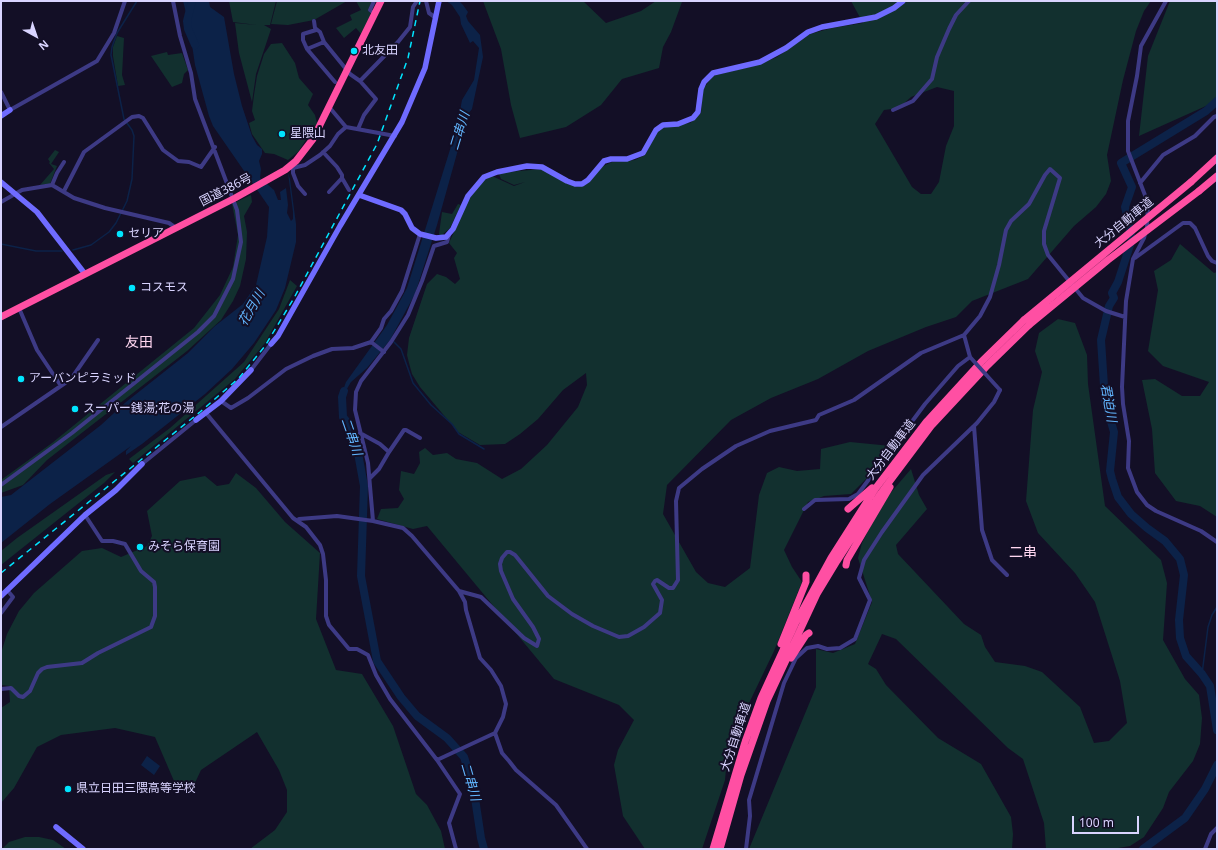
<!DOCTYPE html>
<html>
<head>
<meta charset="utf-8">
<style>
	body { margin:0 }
	#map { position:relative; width:1218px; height:850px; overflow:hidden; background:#130f26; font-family:"Noto Sans",sans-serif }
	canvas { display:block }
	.frame { position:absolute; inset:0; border:2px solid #d9d4ff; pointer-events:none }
	.north { position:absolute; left:16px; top:16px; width:40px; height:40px; -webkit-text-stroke:3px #130f26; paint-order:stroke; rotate:140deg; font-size:11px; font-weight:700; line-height:16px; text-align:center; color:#d9d4ff }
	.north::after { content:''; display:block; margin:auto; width:14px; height:18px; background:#d9d4ff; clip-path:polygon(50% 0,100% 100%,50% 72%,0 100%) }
	.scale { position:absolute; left:1072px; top:816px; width:67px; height:18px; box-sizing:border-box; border:2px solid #d9d4ff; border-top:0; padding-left:5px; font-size:12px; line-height:14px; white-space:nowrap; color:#d9d4ff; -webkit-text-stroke:3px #130f26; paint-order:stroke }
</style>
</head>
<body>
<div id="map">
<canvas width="1218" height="850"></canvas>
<div class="frame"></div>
<div class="north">N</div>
<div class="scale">100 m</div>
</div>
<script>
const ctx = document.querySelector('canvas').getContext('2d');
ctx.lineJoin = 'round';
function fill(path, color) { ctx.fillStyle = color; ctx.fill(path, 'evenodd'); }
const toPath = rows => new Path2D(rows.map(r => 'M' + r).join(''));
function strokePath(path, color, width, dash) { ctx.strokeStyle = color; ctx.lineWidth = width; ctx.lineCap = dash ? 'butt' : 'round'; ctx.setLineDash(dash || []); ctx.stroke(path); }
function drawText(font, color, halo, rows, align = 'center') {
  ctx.font = font + ' "Noto Sans","Noto Sans JP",sans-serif'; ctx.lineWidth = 4; ctx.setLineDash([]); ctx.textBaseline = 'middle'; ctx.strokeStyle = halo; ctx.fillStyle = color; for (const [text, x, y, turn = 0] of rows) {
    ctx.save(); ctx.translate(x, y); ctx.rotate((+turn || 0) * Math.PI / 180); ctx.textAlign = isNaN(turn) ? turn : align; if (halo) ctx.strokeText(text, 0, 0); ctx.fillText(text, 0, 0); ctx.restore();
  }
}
const green = toPath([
	[229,1,276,1,270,25,264,25,271,29,256,74,252,102,239,53,235,23,257,25,233,22],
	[277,1,347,1,314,20,288,25,271,24],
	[356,1,372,1,368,10,371,14,361,34,356,28,344,38,336,28,352,20,350,15,361,10],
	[483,1,583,1,606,23,641,11,656,1,682,2,671,32,663,47,659,68,622,79,601,105,566,127,520,138,511,105,501,49],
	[851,1,1151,1,1144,11,1136,31,1123,80,1107,155,1111,181,1106,194,1096,207,1074,226,1028,279,972,301,956,317,926,327,868,351,818,379,771,398,731,420,667,485,663,514,696,572,708,583,725,587,750,568,759,495,767,473,779,467,797,471,820,469,821,449,850,442,891,446,872,473,851,494,824,496,808,502,784,550,792,567,802,582,774,651,728,747,725,780,702,849,645,849,623,816,614,765,618,750,634,720,619,705,554,679,427,526,413,529,377,519,381,509,398,508,404,499,399,490,401,471,414,474,420,463,419,452,425,448,433,455,447,453,456,459,477,463,502,479,521,469,547,445,578,407,587,385,586,373,563,390,538,419,520,434,505,444,480,445,458,432,420,387,412,374,409,363,407,355,409,338,427,284,437,274,446,277,455,284,460,279,454,258,457,253,449,243,467,202,482,181,492,176,514,186,525,182,514,185,501,179,499,174,507,172,542,169,577,187,588,183,601,167,612,162,635,160,645,155,657,132,667,126,690,123,701,113,703,89,713,76,760,64,777,57,810,34,832,28,863,23],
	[937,87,954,91,954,126,946,146,939,182,931,194,921,194,912,187,875,124,884,110,899,108,911,97],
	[1170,1,1217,1,1217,101,1139,136,1148,56],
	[117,36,124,38,122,75,125,85,118,86,113,56,113,47],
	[282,43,295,63,299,78,313,94,308,105,315,115,317,123,298,152,288,160,274,154,265,153,252,134,249,123,255,120,252,111,254,95,257,76,264,54,271,44],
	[167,52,168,55,182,53,188,70,184,74,182,83,172,87,151,56],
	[55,150,59,152,51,164,57,166,50,184,40,185,54,169,49,163,50,162,48,159],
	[251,195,252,202,244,216,247,232,246,259,240,286,233,301,221,320,187,351,47,460,23,485,1,493,1,480,52,443,194,328,220,295,233,267,238,235,232,204],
	[458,204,461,205,450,228,441,236,439,234,442,212,452,214],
	[1180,244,1214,273,1217,272,1217,517,1200,506,1176,501,1155,473,1152,429,1142,380,1155,379,1182,396,1200,396,1209,382,1163,366,1148,351,1158,290,1154,271,1171,260],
	[290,280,297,286,265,343,235,379,133,463,129,459,170,428,244,362,279,309],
	[1058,319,1075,323,1087,355,1088,384,1105,506,1161,560,1167,583,1163,640,1185,679,1199,695,1202,718,1200,744,1193,761,1169,792,1163,808,1144,837,1130,846,1112,849,1046,849,1044,823,1023,759,1008,748,896,639,882,634,868,664,876,669,886,685,938,738,981,764,1011,817,1013,834,1012,849,749,849,816,687,816,649,833,653,855,644,872,602,858,558,862,543,882,503,911,469,919,495,927,509,896,545,898,554,964,624,981,635,985,647,995,662,1025,666,1042,672,1080,707,1094,743,1109,741,1127,723,1120,681,1095,602,1075,573,1038,533,1026,501,1033,410,1042,372,1035,351,1039,333],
	[115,472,104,483,1,565,1,551,17,538,106,475],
	[236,473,256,488,285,522,320,553,316,619,336,670,362,674,393,726,416,794,427,805,441,831,445,849,250,849,275,830,287,812,287,790,279,770,257,732,201,770,194,785,174,781,155,737,115,728,61,735,37,747,14,788,1,803,1,708,10,702,9,686,1,685,1,653,7,634,19,611,34,593,82,551,102,548,121,557,147,546,152,536,147,511,180,481,205,476,217,486,229,484],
	[25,837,39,837,53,840,66,849,2,849,9,842]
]);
const water = toPath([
	[183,1,209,1,210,7,224,17,234,74,242,106,252,136,257,145,262,149,262,154,259,161,261,169,260,178,274,190,278,200,281,200,280,192,286,188,288,205,287,213,291,221,293,219,293,212,288,173,290,179,296,224,296,242,285,288,276,310,254,343,232,369,205,394,142,444,126,455,126,451,131,446,50,504,1,543,1,497,11,495,101,425,126,402,188,353,215,326,243,304,256,285,267,237,269,207,213,126,209,116,195,65,189,24],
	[446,1,459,1,463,5,468,12,466,16,468,21,480,35,483,57,472,109,468,114,437,225,415,294,390,340,367,368,351,382,345,392,343,402,341,401,342,393,346,382,387,325,407,288,457,127,462,100,474,80,479,48,473,41,470,43,461,24,460,17,452,5],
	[147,756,160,766,154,775,141,765]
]);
const stream = toPath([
	[1,244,36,251,62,251],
	[73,250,91,245,109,232,116,223,127,201,132,179,134,136,132,130,124,119,111,55,112,47,117,33,137,1],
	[394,342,401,349,413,383,431,405,452,424,459,434,484,449],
	[1202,674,1208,627,1212,615,1217,607]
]);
const river = toPath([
	[192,1,187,21,188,29,195,45],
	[1217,101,1206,111,1121,163,1132,187,1125,207,1132,239,1118,282,1112,293,1114,298,1109,306,1101,340,1105,401,1114,432,1110,471,1112,479,1118,497,1131,514,1147,528,1165,541,1180,559,1184,575,1179,620,1180,638,1186,656,1202,674,1210,686,1217,730],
	[344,391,342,397,343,417,349,425,358,453,364,486,361,576,377,661,401,697,417,716,447,738,464,757,473,785,481,838,484,849],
	[1143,849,1185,818,1205,789,1217,765]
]);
const street = toPath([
	[374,1,370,10,375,14],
	[426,1,429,13,436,18],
	[1166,1,1141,46,1137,76,1128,121,1128,151,1148,203,1147,227,1144,238,1133,259,1126,301,1122,387,1123,404,1129,441,1128,468,1137,492,1147,505,1156,511,1201,531,1217,542],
	[314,21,315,28,320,32,324,42,350,74,360,81,398,42,410,27,413,7,417,1],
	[316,30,303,34,303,40,307,49,335,82],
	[307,49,324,42],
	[1,92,10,110,97,61,114,33,125,1],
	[330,108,346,127],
	[893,110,913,101,932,79,937,57,949,29,956,15,969,1],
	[358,129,364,115,376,99,360,81],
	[323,152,337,167,342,175,342,178,329,192],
	[290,166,293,168,305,165,320,155,330,146,338,134,346,127,395,136],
	[293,168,293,173,298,186,305,194],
	[342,178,349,190],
	[1140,183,1163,155,1195,136,1214,117,1217,116],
	[52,185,57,173,64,162],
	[64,191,84,152,132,117,139,116,143,118,163,150,178,161,189,162,201,167,215,147],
	[1,202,22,190,52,185,74,198,105,208,169,223,176,228],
	[1135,258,1183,223,1190,223,1195,228,1208,256,1212,261,1217,263],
	[19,308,37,350,61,386],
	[371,342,384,352],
	[251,370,271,344],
	[221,401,231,408,248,398,286,369,313,356,332,349,353,348,371,342,381,328,384,319,391,311,402,291,420,234],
	[206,413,293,518,306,527,320,545,323,554,326,580,326,616,329,625,349,649,357,649,368,655,376,675,390,699,437,760,460,794,449,823,456,849],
	[974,426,982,530,992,560,1007,575],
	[1,427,71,379,98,340],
	[360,433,380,444,389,452,404,430,406,430,420,438],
	[142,464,196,420],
	[370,478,379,469,389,452],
	[1,485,72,433,198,332,214,316,233,279,241,242,237,210,195,99,191,73,180,36,173,1],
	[804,509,815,500,849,499,858,494,925,404,958,366,970,357,964,335],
	[299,519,337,516,373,521,403,528,412,536,459,591,465,602,466,610,480,658,491,670,501,686,506,704,503,717,495,733,437,760],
	[373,521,368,463,355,410,356,392,361,381,391,342,408,315,422,281,434,246,447,242,449,235],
	[459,591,481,597,524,638,537,646,539,639,533,627,513,599,501,571,500,564,502,558,507,552,510,552,515,555,548,596,572,614,593,626,619,637,628,636,644,627,660,613,662,600,653,584,655,581,657,580,669,588,673,588,678,580,676,501,679,488,702,469,736,446,770,431,816,420,819,415,854,400,921,353,964,335,980,316,990,297,999,265,1006,230,1011,221,1029,204,1045,175,1050,169,1060,178,1044,231,1044,244,1048,255,1083,298,1106,311,1125,317],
	[1,613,13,597,7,590],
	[1,689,11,688,19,696,23,697,30,691,38,673,42,669,47,667,82,663,98,653,151,627,155,616,155,587,154,582,141,571,125,544,113,541,102,541,85,515],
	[495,733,502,753,509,761,516,770,556,805,587,849],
	[746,849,750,816,749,800,784,683,796,658,807,648,818,646,827,649,840,648,855,639,870,600,859,578,864,560,882,532,923,475,977,423,994,402,1000,390],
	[1205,849,1211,834,1217,828]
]);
const secondary = toPath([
	[1,116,10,110],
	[1,182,37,212,85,274],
	[359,195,401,210,405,214,412,228,420,234,436,238,446,237,453,229,468,196,484,177,497,172,527,166,542,167,567,181,575,184,582,184,588,180,604,161,611,159,627,159,643,153,656,130,663,125,678,124,693,118,698,112,701,89,704,82,713,73,760,62,786,48,808,32,822,27,876,17,894,8,903,1],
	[271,344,278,336,340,226,402,122,425,68,439,1],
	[196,420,221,401,251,370],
	[1,596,85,515,116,490,142,464],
	[56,827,83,849]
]);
const highway = toPath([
	[1191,182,1217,158],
	[1199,191,1217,176],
	[1,317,235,198,285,170,296,161,313,139,381,1],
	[848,509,872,488],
	[846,565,847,560,890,487],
	[781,644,806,582,806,575],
	[791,658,806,635,809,633],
	[713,849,745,742,761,698,796,622,831,558,875,489,927,421,981,362,1024,320],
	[720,849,741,775,767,701,817,594,837,561,881,493,932,425,986,367,1029,325]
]);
const rail = toPath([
	[1,573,200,412,239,378,265,346,294,298,377,144,408,58,420,1]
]);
const streetBridge = toPath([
	[970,357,1000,390]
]);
const highwayBridge = toPath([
	[1024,320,1191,182],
	[1029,325,1108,260,1199,191]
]);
const markers = [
	[354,51,4,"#00e5ff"],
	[282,134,4,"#00e5ff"],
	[120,234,4,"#00e5ff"],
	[132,288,4,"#00e5ff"],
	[21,379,4,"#00e5ff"],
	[75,409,4,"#00e5ff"],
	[140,547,4,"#00e5ff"],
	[68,789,4,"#00e5ff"]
];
const poiNames = [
	["北友田",362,51],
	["星隈山",290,134],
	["セリア",128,234],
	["コスモス",140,288],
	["アーバンピラミッド",29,379],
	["スーパー銭湯;花の湯",83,409],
	["みそら保育園",148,547],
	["県立日田三隈高等学校",76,789]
];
const streetNames = [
	["国道386号",226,190,-27],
	["大分自動車道",1124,223,-39],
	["大分自動車道",891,450,-53],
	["大分自動車道",736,737,-72]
];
const waterNames = [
	["二串川",460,131,-73],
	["花月川",252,308,-60],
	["君迫川",1108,403,80],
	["二串川",351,437,71],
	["二串川",470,782,74]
];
const quarterNames = [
	["友田",139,343],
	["二串",1023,553]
];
fill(green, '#12302f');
fill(water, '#0c2248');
strokePath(stream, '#0c2248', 1.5);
strokePath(river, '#0c2248', 8);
strokePath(street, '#3d3a85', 4);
strokePath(secondary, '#6f6bff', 5.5);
strokePath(highway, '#ff4fa3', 7);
strokePath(rail, '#00e5ff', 1.5, [6, 5]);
strokePath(streetBridge, '#3d3a85', 4);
strokePath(highwayBridge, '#ff4fa3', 7);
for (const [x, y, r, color] of markers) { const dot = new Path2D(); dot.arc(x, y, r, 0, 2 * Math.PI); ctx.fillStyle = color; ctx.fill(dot); strokePath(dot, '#130f26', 1.5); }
drawText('12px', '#d9d4ff', '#130f26', poiNames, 'left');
drawText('12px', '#d9d4ff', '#130f26', streetNames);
drawText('italic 13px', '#62b6ff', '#130f26', waterNames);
drawText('14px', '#ffd6f0', '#130f26', quarterNames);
</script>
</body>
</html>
